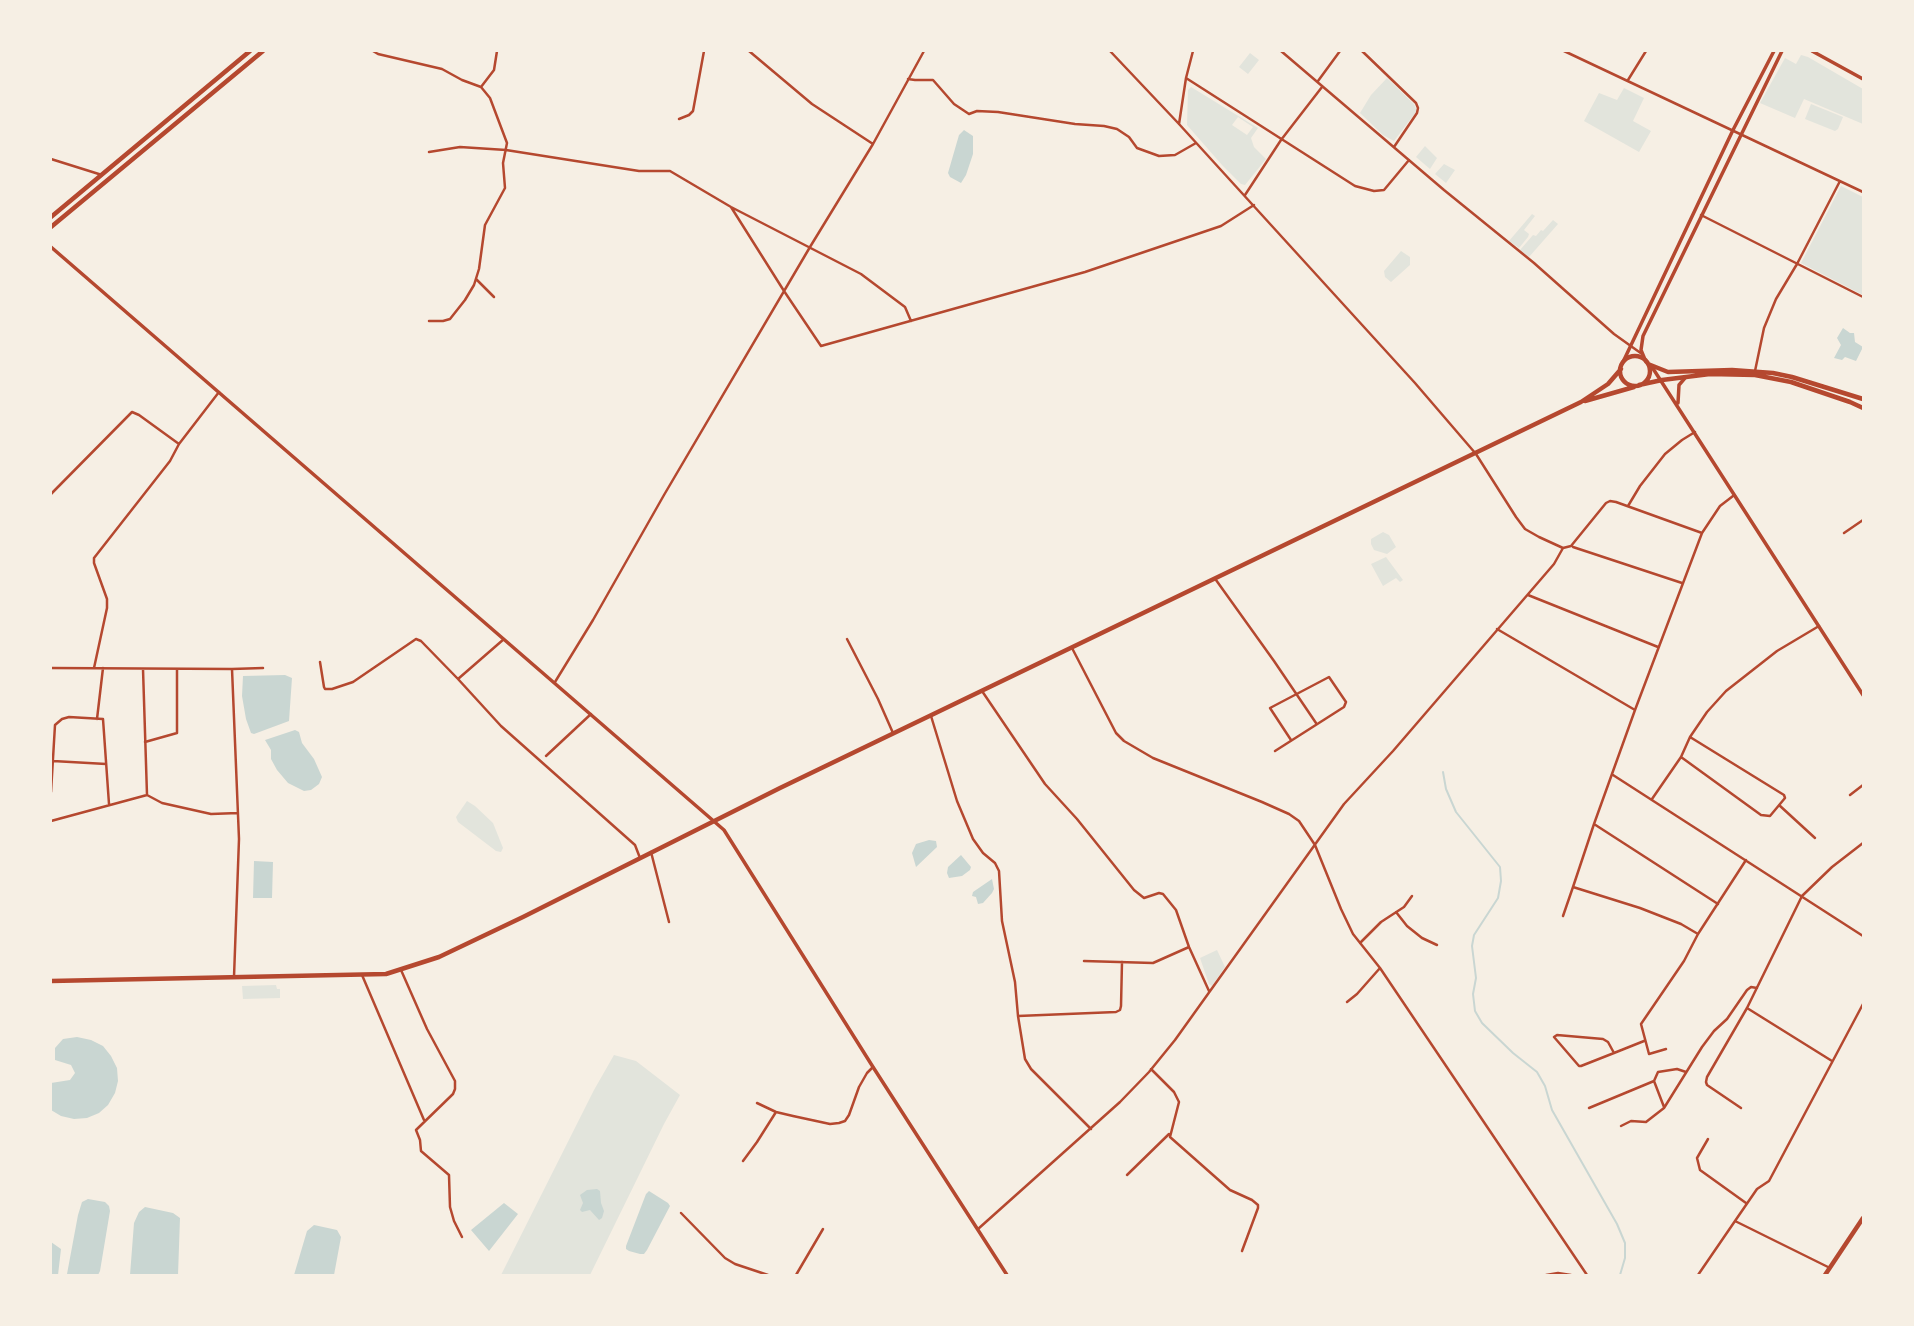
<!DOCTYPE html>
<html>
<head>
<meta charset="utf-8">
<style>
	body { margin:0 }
	#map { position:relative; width:1914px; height:1326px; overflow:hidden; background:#f6efe4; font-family:Manrope,sans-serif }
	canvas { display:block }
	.frame { position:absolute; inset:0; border:52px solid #f6efe4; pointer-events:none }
</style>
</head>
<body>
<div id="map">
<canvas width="1914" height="1326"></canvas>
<div class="frame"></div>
</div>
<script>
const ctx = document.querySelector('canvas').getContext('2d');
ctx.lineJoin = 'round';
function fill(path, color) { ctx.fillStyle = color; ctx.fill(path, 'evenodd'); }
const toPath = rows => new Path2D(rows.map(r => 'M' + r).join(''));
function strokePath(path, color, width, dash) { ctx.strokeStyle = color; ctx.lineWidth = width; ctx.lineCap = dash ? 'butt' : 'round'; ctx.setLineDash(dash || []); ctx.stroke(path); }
const green = toPath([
	[1250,53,1259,60,1248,74,1239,67],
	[1801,55,1808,57,1863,89,1863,124,1804,99,1795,118,1760,103,1785,58,1796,64],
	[1387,78,1414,104,1416,109,1416,112,1394,141,1383,135,1360,113,1371,95],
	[1191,87,1258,128,1251,138,1254,147,1266,159,1245,185,1241,184,1222,165,1187,125,1188,90],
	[1238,117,1253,127,1247,135,1232,125],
	[1624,88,1644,98,1633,121,1651,131,1639,152,1584,121,1599,93,1617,100],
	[1811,104,1843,117,1838,129,1835,131,1805,119],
	[1425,146,1437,158,1430,169,1416,157],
	[1444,164,1455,170,1446,183,1435,174],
	[1841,186,1863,197,1863,295,1801,263],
	[1532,214,1535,216,1524,230,1529,234,1528,237,1519,248,1509,241],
	[1553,220,1558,224,1529,257,1520,250,1533,235,1536,236,1541,230,1543,231],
	[1401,251,1410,257,1410,265,1391,282,1385,277,1384,271],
	[1383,532,1389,535,1396,547,1387,554,1374,550,1371,544,1371,539],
	[1386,557,1403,580,1400,582,1396,578,1383,586,1371,564],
	[467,801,475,806,493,823,503,848,501,852,496,851,458,822,456,817],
	[1217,950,1225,967,1212,986,1209,984,1200,958],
	[276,985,277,989,280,989,280,998,243,999,242,986],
	[614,1055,636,1061,680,1095,664,1124,590,1275,501,1275,594,1090]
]);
const water = toPath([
	[964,130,973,136,973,154,966,175,961,183,950,177,948,173,959,135],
	[1843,328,1850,333,1854,333,1855,342,1863,347,1856,361,1845,357,1842,360,1834,358,1841,345,1837,338],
	[285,675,292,678,289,721,254,734,251,733,246,719,242,696,243,676],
	[295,730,299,732,302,743,314,759,322,777,319,784,311,790,304,791,288,783,277,770,271,759,271,750,265,740],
	[929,840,936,841,937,847,916,867,912,853,916,844],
	[961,855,971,867,970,870,962,876,949,878,947,873,948,867],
	[254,861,273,862,272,898,253,898],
	[992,879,994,889,992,893,983,903,978,904,976,897,972,896,973,892],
	[77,1037,91,1040,103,1046,111,1056,117,1068,118,1081,115,1093,108,1105,99,1113,87,1118,74,1119,61,1116,51,1110,51,1083,70,1080,75,1073,71,1065,55,1060,55,1048,63,1039],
	[587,1190,597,1189,600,1191,601,1203,604,1211,602,1218,599,1220,590,1210,582,1212,580,1210,583,1203,580,1195],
	[649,1191,668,1203,670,1206,647,1250,644,1254,640,1254,629,1251,626,1249,626,1246,646,1194],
	[88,1199,105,1202,109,1206,110,1211,100,1271,98,1275,68,1275,67,1274,78,1215,82,1202],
	[504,1203,518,1214,489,1251,471,1230],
	[145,1207,173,1213,180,1218,178,1275,130,1275,134,1223,139,1212],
	[314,1225,337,1230,341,1237,334,1275,294,1275,307,1231],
	[51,1242,61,1249,58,1275,51,1275]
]);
const stream = toPath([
	[1443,772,1446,789,1456,812,1500,867,1501,881,1498,898,1474,935,1472,946,1476,978,1473,994,1475,1011,1482,1023,1513,1053,1537,1072,1545,1086,1552,1110,1617,1224,1625,1243,1625,1258,1620,1275]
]);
const minor = toPath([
	[373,51,378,54,442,69,462,80,481,87,490,98,507,143,503,163,505,188,485,225,479,269,474,285,465,300,450,319,443,321,429,321],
	[749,51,812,104,873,144],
	[1110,51,1179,124,1415,383,1476,454,1516,517,1525,529,1539,537,1563,548],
	[1281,51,1444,190,1534,263,1614,334,1642,354],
	[1362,51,1416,103,1418,108,1417,113,1394,147],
	[1564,51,1863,192],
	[1186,78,1355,186,1374,191,1384,190,1409,160],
	[908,79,915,80,933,80,954,104,969,114,977,111,998,112,1075,124,1104,126,1117,129,1129,137,1137,148,1159,156,1175,155,1196,143],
	[1628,80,1646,51],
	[1318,81,1340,51],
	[481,87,494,70,497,51],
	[679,119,689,115,693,111,704,51],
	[1179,124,1186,78,1193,51],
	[429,152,460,147,506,150,639,171,670,171,731,207,861,274,905,307,911,321],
	[51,159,102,175],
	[1245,195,1281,140,1322,87],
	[731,207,784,291,821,346,1085,272,1221,226,1254,205],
	[1701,215,1863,297],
	[476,279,494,297],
	[1755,371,1764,328,1776,299,1797,264,1840,181],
	[51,494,132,412,139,415,179,444],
	[1628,506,1640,486,1665,454,1682,440,1695,432],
	[1844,533,1863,520],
	[1573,547,1682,583],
	[1216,580,1274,661,1316,723],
	[1528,595,1658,647],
	[1497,629,1635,710],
	[504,639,458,679,501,726,635,845,640,858],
	[847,639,878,699,893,733],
	[1072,648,1116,733,1124,741,1153,758,1262,802,1289,814,1299,821,1315,845,1341,909,1353,934,1380,968,1357,994,1347,1002],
	[320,662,324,687,325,689,332,689,353,682,416,639,421,641,458,679],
	[51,668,232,669,263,668],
	[94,668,107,608,107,599,94,563,94,558,170,461,179,444,219,392],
	[143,669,147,795],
	[232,669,239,839,234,977],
	[555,682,593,620,664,495,810,247,873,144,924,51],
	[982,691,1045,784,1077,819,1134,890,1144,898,1159,893,1163,894,1176,910,1189,947,1209,991],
	[931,716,957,801,973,839,983,853,995,863,999,871,1002,921,1015,982,1018,1016,1025,1059,1031,1069,1091,1129],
	[97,719,103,668],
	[145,742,177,733,177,669],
	[1275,751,1344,707,1346,702,1329,677,1270,708,1291,740],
	[546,756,591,714],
	[1681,757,1761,815,1770,816,1785,798,1784,795,1690,737],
	[53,761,106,764],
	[1613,775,1863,936],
	[51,792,55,725,62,719,69,717,103,719,109,804],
	[1850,795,1863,785],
	[1652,799,1681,757,1690,737,1707,712,1726,691,1777,651,1819,626],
	[1779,805,1815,838],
	[51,821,147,795,162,803,211,814,238,813],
	[1594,824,1718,904],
	[651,852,669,922],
	[1396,912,1407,926,1422,938,1437,945],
	[1563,916,1573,887],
	[1698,934,1681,924,1640,908,1573,887,1594,824,1635,710,1702,533,1720,506,1733,496],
	[1360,943,1381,922,1404,907,1412,896],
	[1084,961,1153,963,1189,947],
	[1380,968,1587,1275],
	[401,970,427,1029,455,1081,455,1089,453,1094,416,1130,420,1140,421,1151,449,1175,450,1207,454,1221,462,1237],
	[362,975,424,1120],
	[1747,1008,1832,1061],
	[1018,1016,1116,1012,1120,1010,1121,1006,1122,962],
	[1666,1049,1649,1054,1641,1024,1684,961,1698,934,1746,860],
	[1614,1053,1608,1042,1603,1039,1557,1035,1554,1037,1579,1066,1581,1066,1614,1053,1644,1041],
	[1151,1069,1174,1092,1179,1102,1170,1137,1230,1190,1252,1200,1258,1205,1258,1208,1242,1251],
	[757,1103,776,1112,793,1116,830,1124,839,1123,845,1121,849,1115,859,1087,867,1073,873,1067],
	[1664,1107,1654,1081,1658,1072,1677,1069,1686,1072],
	[1589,1108,1654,1081],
	[1741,1108,1707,1085,1706,1082,1707,1077,1747,1008,1802,896,1832,867,1863,843],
	[1621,1126,1631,1121,1646,1122,1664,1108,1702,1047,1714,1031,1727,1019,1747,990,1751,987,1757,988],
	[1708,1139,1697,1158,1700,1170,1746,1203],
	[743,1161,757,1142,776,1112],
	[1127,1175,1169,1134],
	[681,1213,725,1258,735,1264,768,1275],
	[978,1229,1120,1102,1149,1072,1175,1040,1344,804,1393,751,1554,564,1563,548,1571,546,1606,503,1610,501,1616,502,1702,533],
	[1830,1268,1735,1221,1757,1189,1769,1181,1863,1004],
	[796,1275,823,1229],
	[1546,1275,1558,1273,1571,1275],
	[1698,1275,1735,1221]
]);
const tertiary = toPath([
	[1812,51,1863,79],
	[51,247,724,830,873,1067,1007,1275],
	[1623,362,1733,130,1774,51],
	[1646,362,1641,350,1643,336,1782,51],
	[1652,367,1863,695],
	[1678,403,1679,385,1685,378]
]);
const primary = toPath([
	'1620 371a15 15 0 1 1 30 0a15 15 0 1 1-30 0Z',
	[1648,364,1668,372,1732,370,1773,373,1792,377,1863,399],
	[1639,385,1662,380,1710,374,1755,375,1791,382,1850,402,1863,408],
	[1585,401,1634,387],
	[51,981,386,974,439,957,523,917,780,788,1581,402,1608,384,1621,369],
	[1825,1275,1863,1218]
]);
const trunk = toPath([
	[51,217,250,51],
	[51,227,263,51]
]);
fill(green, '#e2e4dc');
fill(water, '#c9d6d2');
strokePath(stream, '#c9d6d2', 2);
strokePath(minor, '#b5482f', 2.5);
strokePath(tertiary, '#b5482f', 3.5);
strokePath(primary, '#b5482f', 4.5);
strokePath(trunk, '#b5482f', 4.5);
</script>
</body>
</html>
